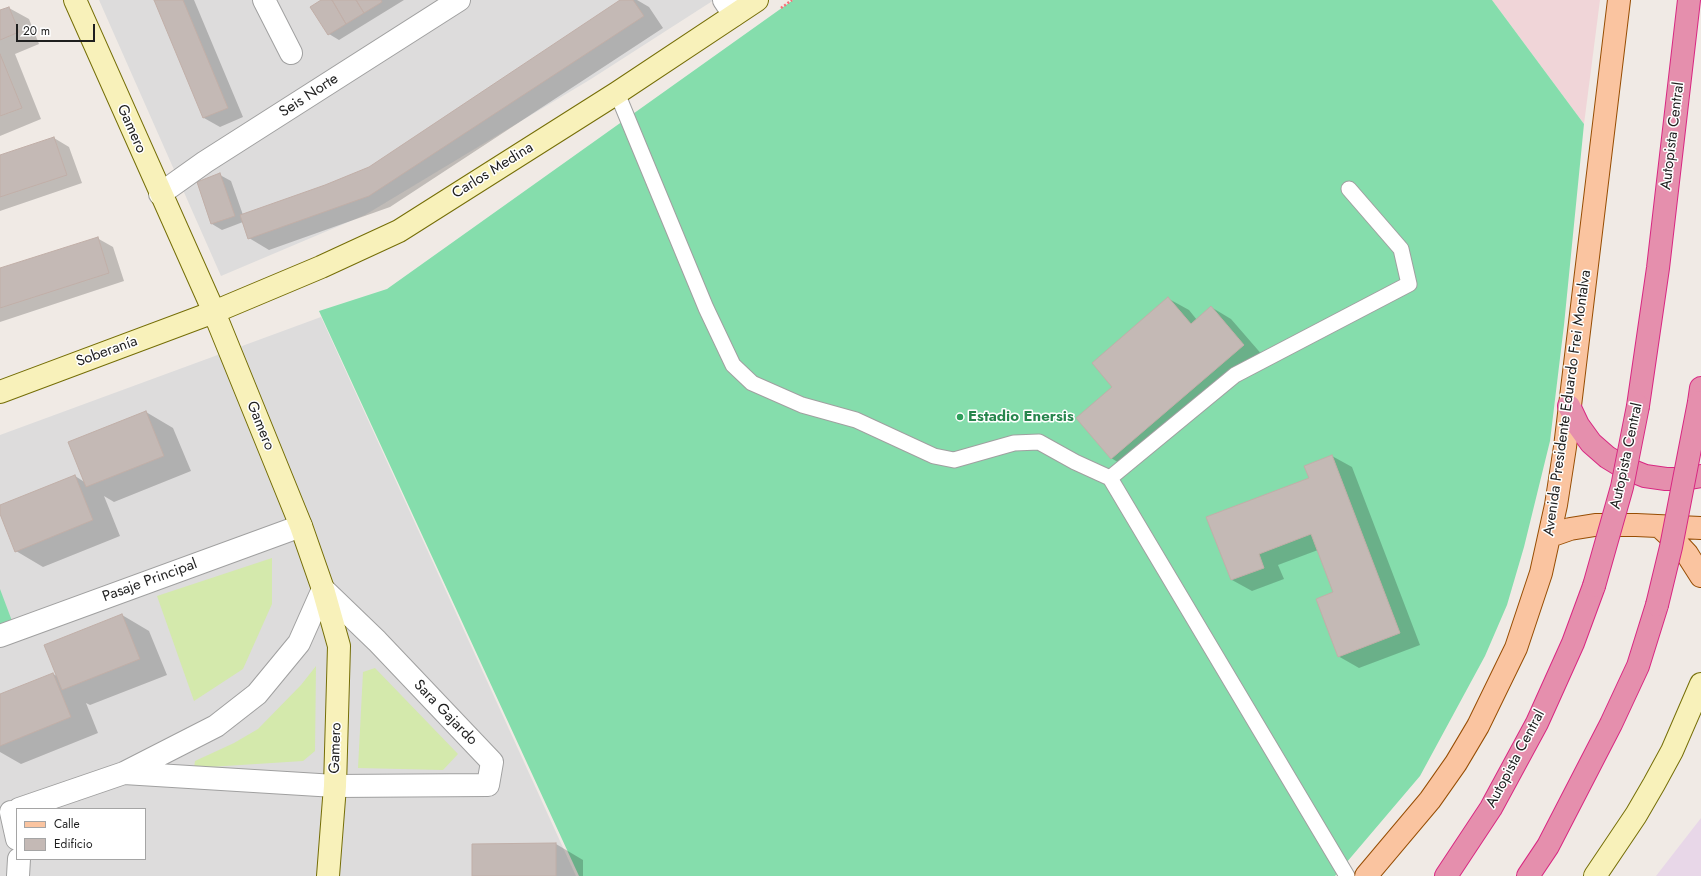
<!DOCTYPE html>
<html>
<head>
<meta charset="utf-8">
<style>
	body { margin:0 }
	#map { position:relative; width:1701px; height:876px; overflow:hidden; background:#f0eae5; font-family:Jost,sans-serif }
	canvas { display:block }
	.legend { position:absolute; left:16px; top:808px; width:130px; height:52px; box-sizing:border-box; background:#fff; border:1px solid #a5a5a5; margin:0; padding:5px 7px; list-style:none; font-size:12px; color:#1f1f1f }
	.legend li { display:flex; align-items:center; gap:8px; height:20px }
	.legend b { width:20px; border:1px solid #a5a5a5 }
	.scale { position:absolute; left:16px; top:24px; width:79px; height:18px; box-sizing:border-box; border:2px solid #1f1f1f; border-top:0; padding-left:5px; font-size:12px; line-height:14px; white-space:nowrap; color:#1f1f1f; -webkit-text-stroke:3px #fff; paint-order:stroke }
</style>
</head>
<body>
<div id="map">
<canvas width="1701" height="876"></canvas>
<ul class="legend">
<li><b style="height:5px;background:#fac4a0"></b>Calle</li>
<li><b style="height:11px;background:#c4b9b5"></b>Edificio</li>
</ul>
<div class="scale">20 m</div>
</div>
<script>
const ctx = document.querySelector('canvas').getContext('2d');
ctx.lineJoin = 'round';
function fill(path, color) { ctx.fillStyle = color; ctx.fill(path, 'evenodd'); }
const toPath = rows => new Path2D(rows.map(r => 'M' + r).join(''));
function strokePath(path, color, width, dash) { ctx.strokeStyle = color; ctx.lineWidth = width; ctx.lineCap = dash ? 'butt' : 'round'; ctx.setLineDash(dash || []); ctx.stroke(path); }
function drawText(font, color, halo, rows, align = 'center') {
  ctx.font = font + ' Jost,sans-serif'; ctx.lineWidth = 3; ctx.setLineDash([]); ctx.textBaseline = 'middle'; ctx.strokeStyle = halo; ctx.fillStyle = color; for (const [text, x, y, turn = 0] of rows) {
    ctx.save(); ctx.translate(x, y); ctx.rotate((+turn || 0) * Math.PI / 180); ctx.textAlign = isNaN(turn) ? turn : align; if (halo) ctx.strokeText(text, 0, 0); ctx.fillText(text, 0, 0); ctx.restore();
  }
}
const residential = toPath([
	[99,0,714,0,591,79,365,215,221,276],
	[321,317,576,876,0,876,0,435],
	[17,809,145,809,145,859,17,859]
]);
const commercial = toPath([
	[1492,0,1600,0,1584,124]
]);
const industrial = toPath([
	[1701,818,1701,876,1656,876]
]);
const grass = toPath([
	[272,558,272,604,243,669,194,701,157,596],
	[316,666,315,751,303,761,194,768,195,761,234,743,258,729,301,685],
	[375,668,458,754,443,770,358,768,363,672]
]);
const pitch = toPath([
	[793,0,1492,0,1584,124,1564,325,1550,441,1524,547,1507,605,1485,656,1420,776,1335,876,579,876,319,311,387,289],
	[0,589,15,629,0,635]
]);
const shadow = toPath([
	[155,0,194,0,243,117,220,127,204,118],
	[323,0,404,0,339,40,329,34],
	[622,0,637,0,649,7,663,28,390,207,269,250,249,238,243,222,222,230,212,224,220,175,231,181,243,215,326,186,370,168],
	[9,8,29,19,39,44,15,54,41,119,0,136,0,12],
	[54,138,69,147,82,183,0,211,0,156],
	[97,238,113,247,124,281,0,322,0,269],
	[1169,299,1189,310,1197,320,1211,307,1231,319,1264,357,1131,470,1111,458,1114,387],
	[146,412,173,428,191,471,114,502,104,496,120,536,43,567,16,551,0,512,0,506,75,476,86,483],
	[1332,456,1352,467,1420,645,1359,668,1338,656,1334,593,1318,550,1278,565,1284,579,1252,591,1232,580,1310,479],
	[122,615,149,631,167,675,90,705,86,703,98,733,21,764,0,752,0,695,53,674,57,676],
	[556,844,583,860,583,876,473,876]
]);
const building = toPath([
	[154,0,183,0,228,108,203,118,154,0],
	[321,0,332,0,346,24,328,35,310,7,321,0],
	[332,0,356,0,364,13,346,24,332,0],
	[356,0,381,0,382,2,364,13,356,0],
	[620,0,633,0,644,16,369,196,248,239,240,215,325,185,369,167,620,0],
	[9,7,19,32,0,40,0,10,9,7],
	[0,54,22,108,0,116,0,54],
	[54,137,67,175,0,197,0,155,54,137],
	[220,173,235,216,211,224,197,182,220,173],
	[98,237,109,273,0,308,0,268,98,237],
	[1168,297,1191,324,1211,306,1244,345,1111,459,1076,418,1112,387,1092,363,1168,297],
	[146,411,164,456,86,487,68,442,146,411],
	[1332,455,1400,633,1338,657,1316,599,1333,592,1311,534,1259,554,1264,568,1231,580,1206,517,1309,478,1304,466,1332,455],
	[75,475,93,520,15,552,0,514,0,505,75,475],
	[122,614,140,659,62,690,44,645,122,614],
	[53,673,71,717,0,746,0,694,53,673],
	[556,843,556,876,472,876,472,844,556,843]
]);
const path = toPath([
	[781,8,792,0]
]);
const lane = toPath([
	[617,93,706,308,733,365,752,383,802,405,856,420,934,456,954,460,1014,443,1039,442,1075,462,1110,478,1235,375,1409,284,1401,249,1349,189],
	[1110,478,1347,876]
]);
const street = toPath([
	[264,0,291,53],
	[724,0,734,15],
	[160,194,205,162,459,0],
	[0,636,301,526],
	[19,809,124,773,216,726,257,694,299,643,323,589,377,641,492,762,488,785,335,786,124,773],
	[11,812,17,839],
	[18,876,19,859]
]);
const secondary = toPath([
	[75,0,214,312,301,526,323,589,339,646,335,786,328,876],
	[0,392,214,312,321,267,399,231,617,93,757,0],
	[1595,876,1636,815,1654,784,1672,751,1701,684]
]);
const primary = toPath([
	[1661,528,1674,540,1687,554,1701,576],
	[1550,536,1570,529,1595,525,1636,525,1701,528],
	[1366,876,1430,800,1456,763,1478,726,1516,648,1541,573,1556,505,1565,447,1619,0]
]);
const highway = toPath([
	[1699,402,1701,388],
	[1569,406,1578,425,1591,443,1607,457,1625,468,1645,476,1666,479,1684,479,1701,476],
	[1638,406,1658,268,1689,0],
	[1446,876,1491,808,1537,723,1573,643,1594,586],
	[1528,876,1548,846,1611,724,1638,666,1657,605]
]);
const highwayBridge = toPath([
	[1594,586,1622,487,1638,406],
	[1657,605,1671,547,1699,402]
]);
const markers = [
	[960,417,4,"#2e9e5b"]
];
const streetNames = [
	["Seis Norte",309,96,-33],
	["Gamero",131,129,66],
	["Autopista Central",1673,136,-83],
	["Carlos Medina",493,171,-32],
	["Soberanía",107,352,-20],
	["Avenida Presidente Eduardo Frei Montalva",1568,403,-82],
	["Gamero",260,426,68],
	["Autopista Central",1627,456,-78],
	["Pasaje Principal",150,581,-20],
	["Sara Gajardo",445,713,46],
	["Gamero",336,748,-88],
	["Autopista Central",1516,759,-62]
];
const leisureNames = [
	["Estadio Enersis",968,417]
];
fill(residential, '#dddcdc');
fill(commercial, '#f0d5d8');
fill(industrial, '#e8d7e8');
fill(grass, '#d4e9ac');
fill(pitch, '#85ddac');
fill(shadow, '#0003');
fill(building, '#c4b9b5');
strokePath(building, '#c1afa8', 1);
strokePath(lane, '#a0a0a0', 17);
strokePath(street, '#a0a0a0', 24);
strokePath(secondary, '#756e07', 24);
strokePath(primary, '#974d03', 24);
strokePath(highway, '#d82882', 24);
strokePath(path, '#f76f78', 2.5, [2, 2]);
strokePath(lane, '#fff', 15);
strokePath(street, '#fff', 22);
strokePath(secondary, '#f8f1ba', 22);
strokePath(primary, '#fac4a0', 22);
strokePath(highway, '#e58fad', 22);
strokePath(highwayBridge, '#d82882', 24, []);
strokePath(highwayBridge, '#e58fad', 22);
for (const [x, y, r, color] of markers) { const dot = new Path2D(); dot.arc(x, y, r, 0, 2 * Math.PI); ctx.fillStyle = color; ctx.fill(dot); strokePath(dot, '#fff', 1.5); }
drawText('15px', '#1f1f1f', '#fff', streetNames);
drawText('bold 15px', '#27864d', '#fff', leisureNames, 'left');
</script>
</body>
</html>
